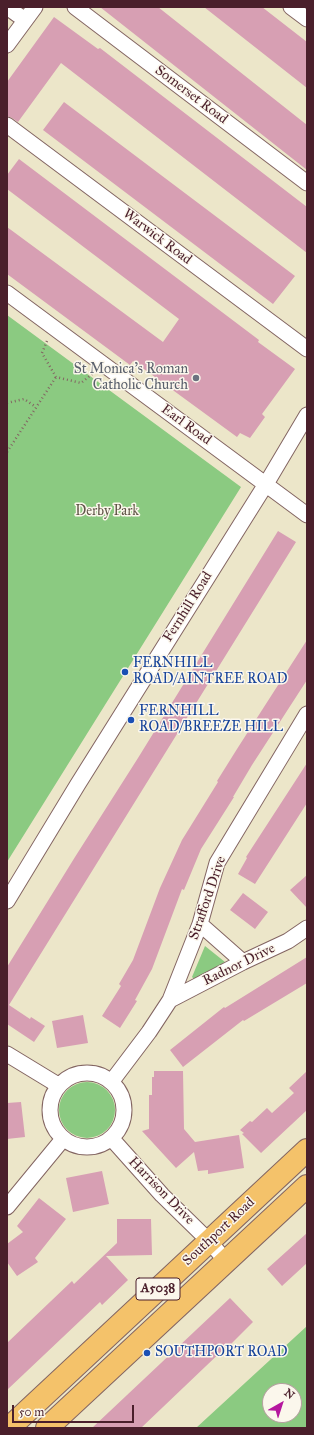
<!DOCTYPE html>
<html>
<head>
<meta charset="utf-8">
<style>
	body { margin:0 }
	#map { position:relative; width:314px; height:1435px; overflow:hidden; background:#ece6c9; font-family:"IM FELL Great Primer",serif }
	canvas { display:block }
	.frame { position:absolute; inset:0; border:8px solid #4a1f2b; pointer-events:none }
	.north { position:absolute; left:262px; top:1383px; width:40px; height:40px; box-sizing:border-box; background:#fbf7ec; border:1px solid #b4a19f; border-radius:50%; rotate:39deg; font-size:11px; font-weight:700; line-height:16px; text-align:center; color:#4a1f2b }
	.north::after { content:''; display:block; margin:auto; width:14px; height:18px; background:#b5179e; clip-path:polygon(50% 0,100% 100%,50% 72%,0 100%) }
	.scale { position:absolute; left:12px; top:1405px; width:122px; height:18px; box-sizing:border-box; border:2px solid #4a1f2b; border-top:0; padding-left:5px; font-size:12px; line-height:14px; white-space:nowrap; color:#4a1f2b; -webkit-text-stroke:3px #fbf7ec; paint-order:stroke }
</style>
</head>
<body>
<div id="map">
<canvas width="314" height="1435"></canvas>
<div class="frame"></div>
<div class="north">N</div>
<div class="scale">50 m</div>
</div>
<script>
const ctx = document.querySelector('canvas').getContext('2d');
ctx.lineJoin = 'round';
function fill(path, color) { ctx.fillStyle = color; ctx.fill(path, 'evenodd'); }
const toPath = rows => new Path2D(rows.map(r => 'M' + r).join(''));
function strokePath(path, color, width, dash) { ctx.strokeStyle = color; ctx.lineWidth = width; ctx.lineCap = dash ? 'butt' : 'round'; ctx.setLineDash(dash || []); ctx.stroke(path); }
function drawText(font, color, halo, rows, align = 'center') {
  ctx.font = font + ' "IM FELL Great Primer",serif'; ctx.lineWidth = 3; ctx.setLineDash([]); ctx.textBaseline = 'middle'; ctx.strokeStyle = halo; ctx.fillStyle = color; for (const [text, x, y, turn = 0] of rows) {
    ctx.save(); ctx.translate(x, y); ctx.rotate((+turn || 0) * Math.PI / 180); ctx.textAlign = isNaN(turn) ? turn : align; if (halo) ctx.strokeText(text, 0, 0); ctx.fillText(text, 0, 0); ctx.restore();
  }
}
const green = toPath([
	[7,315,241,487,7,862],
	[205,946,225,962,195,980,192,977],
	'59 1110a28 28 0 1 1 56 0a28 28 0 1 1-56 0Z',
	[307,1326,307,1428,196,1428],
	[270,1391,294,1391,294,1415,270,1415]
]);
const building = toPath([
	[100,7,158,7,307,125,307,170],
	[204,7,262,7,307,42,307,88],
	[54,17,98,49,100,48,307,207,307,253,61,63,18,122,12,118,7,116,7,82],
	[64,102,295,276,273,304,43,130],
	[19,159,259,340,258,342,295,369,262,414,265,417,250,438,240,433,237,437,133,361,130,365,7,274,7,227,163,342,179,319,7,189,7,175],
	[278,531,296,542,9,1005,30,1019,31,1017,45,1026,34,1042,7,1024,7,967,75,857,138,758],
	[307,640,307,680,252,765,233,797,234,797,201,849,184,890,182,889,152,969,135,1000,137,1001,120,1028,102,1016,121,986,119,984,133,960,160,888,182,840,218,782,217,781,237,749],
	[307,763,307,803,255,884,238,874,247,858,246,857],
	[307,875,307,908,290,890],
	[243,893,268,912,255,929,230,910],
	[307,957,307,983,244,1021,243,1020,183,1067,170,1050,224,1007,225,1008],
	[83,1015,88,1043,57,1048,52,1021],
	[154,1071,183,1071,184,1129,195,1142,239,1135,244,1168,208,1174,208,1170,198,1171,194,1152,176,1168,142,1131,149,1129,149,1095,152,1095,152,1077,154,1077],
	[307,1071,307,1110,261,1153,242,1134,244,1133,240,1130,250,1121,252,1122,267,1108,272,1113,294,1093,289,1088],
	[21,1102,25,1137,7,1139,7,1103],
	[102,1171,109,1204,73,1212,66,1178],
	[39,1198,66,1219,35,1258,38,1262,17,1276,7,1262,7,1244,23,1232,17,1226],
	[117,1219,151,1219,152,1255,106,1256,128,1280,102,1305,100,1302,7,1390,7,1343,72,1281,74,1284,117,1243],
	[307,1233,307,1263,282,1286,267,1269],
	[230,1298,253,1322,228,1347,227,1346,141,1428,92,1428]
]);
const path = toPath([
	[47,341,42,353,56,377,81,383,92,374],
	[7,403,24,399,36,407],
	[7,452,56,377]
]);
const street = toPath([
	[7,7,25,20],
	[75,7,307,183],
	[291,7,307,19],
	[7,45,35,7],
	[7,125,307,349],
	[7,293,307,515],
	[7,901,78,784,266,484,307,415],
	[200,924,243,962],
	[170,1000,243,962,288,941,307,928],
	[7,1054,58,1085],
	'50 1110a37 37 0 1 1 74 0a37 37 0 1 1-74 0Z',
	[112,1081,149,1032,170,1000,200,924,217,863,307,714],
	[112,1139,162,1195,209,1241,226,1261],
	[7,1207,63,1139]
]);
const primary = toPath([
	[9,1428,307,1150],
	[47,1428,307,1186]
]);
const markers = [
	[196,378,4,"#6b7280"],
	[125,672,4,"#1a4fb4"],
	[131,720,4,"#1a4fb4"],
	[147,1353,4,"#1a4fb4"]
];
const shields = [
	[158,1289,44]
];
const shieldNames = [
	["A5038",158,1289]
];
const streetNames = [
	["Somerset Road",191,95,37],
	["Warwick Road",157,237,37],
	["Earl Road",186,425,36],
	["Fernhill Road",188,607,-58],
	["Strafford Drive",208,898,-71],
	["Radnor Drive",239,965,-26],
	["Harrison Drive",161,1191,46],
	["Southport Road",219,1232,-43]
];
const worshipNames = [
	["St Monica's Roman",188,370],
	["Catholic Church",188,386]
];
const parkNames = [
	["Derby Park",107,512]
];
const transitNames = [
	["FERNHILL",133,664],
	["ROAD/AINTREE ROAD",133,680],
	["FERNHILL",139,712],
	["ROAD/BREEZE HILL",139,728],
	["SOUTHPORT ROAD",155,1353]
];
fill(green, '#8bca81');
fill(building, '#d79fb3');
strokePath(street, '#836562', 17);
strokePath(primary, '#836562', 24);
strokePath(path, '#836562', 2.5, [1, 3]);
strokePath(street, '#fff', 15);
strokePath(primary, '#f4c26a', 22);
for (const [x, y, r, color] of markers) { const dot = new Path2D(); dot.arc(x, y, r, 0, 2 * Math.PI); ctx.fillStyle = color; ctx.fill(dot); strokePath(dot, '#fbf7ec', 1.5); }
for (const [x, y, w] of shields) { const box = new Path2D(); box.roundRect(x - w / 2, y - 11, w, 22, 3); ctx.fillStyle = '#fbf7ec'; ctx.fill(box); strokePath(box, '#4a1f2b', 1); }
drawText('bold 13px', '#4a1f2b', null, shieldNames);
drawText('14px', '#4a1f2b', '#fbf7ec', streetNames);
drawText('14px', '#5b616d', '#fbf7ec', worshipNames, 'right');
drawText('14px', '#5e5245', '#fbf7ec', parkNames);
drawText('14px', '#164399', '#fbf7ec', transitNames, 'left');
</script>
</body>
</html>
